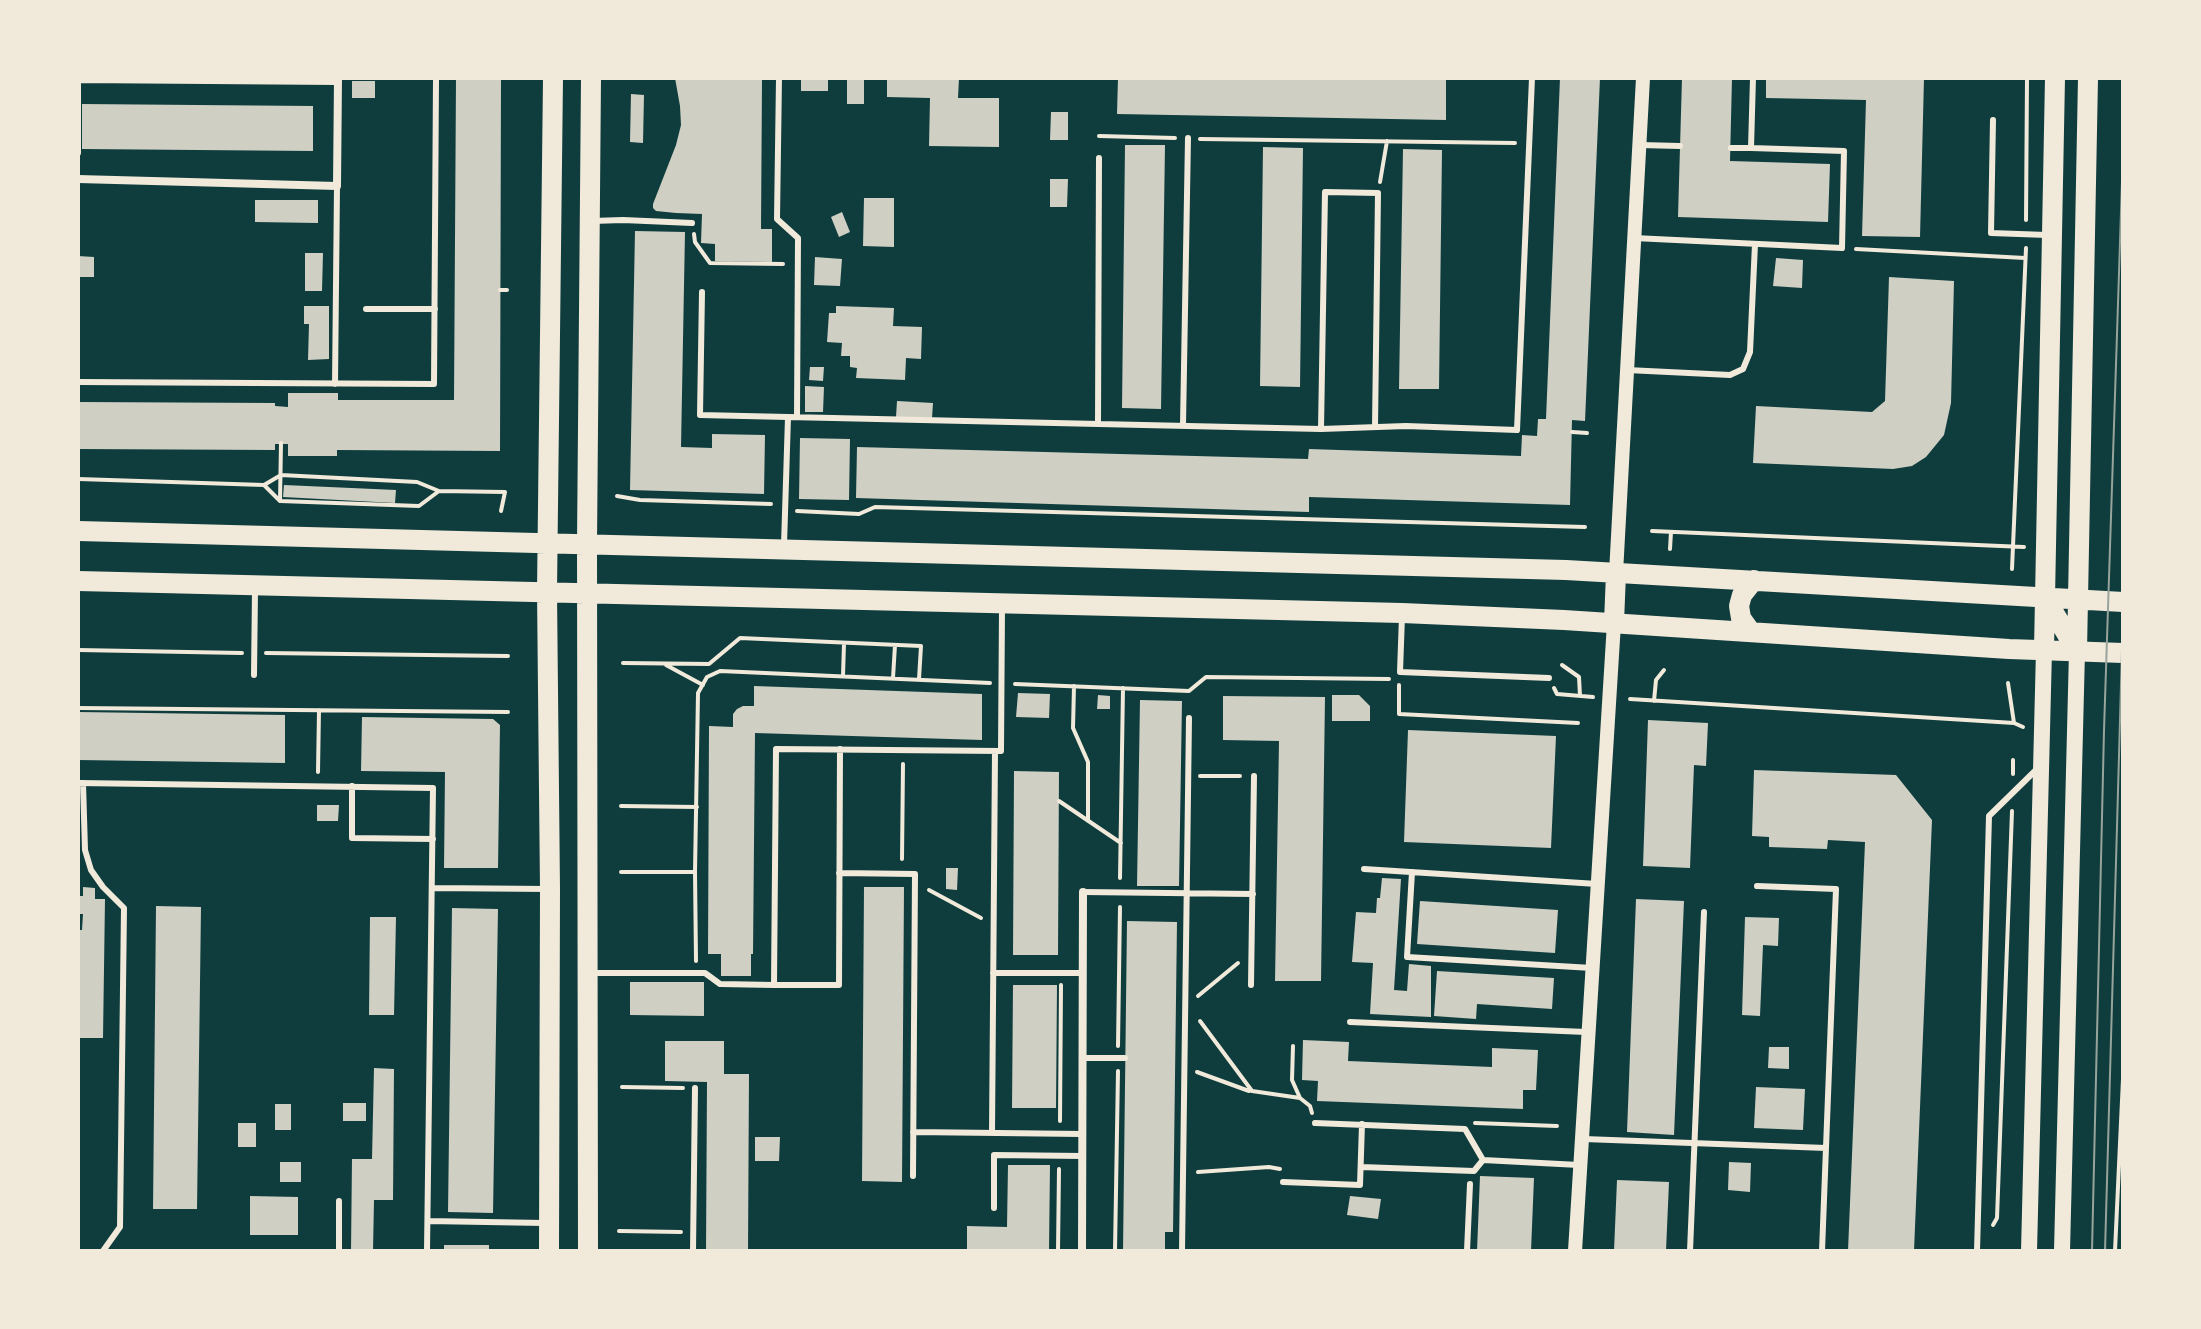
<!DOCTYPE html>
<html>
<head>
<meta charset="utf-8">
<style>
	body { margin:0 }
	#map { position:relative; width:2201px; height:1329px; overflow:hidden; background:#0f3d3e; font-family:"Sofia Sans Condensed",sans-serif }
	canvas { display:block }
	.frame { position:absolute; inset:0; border:80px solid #f1e9da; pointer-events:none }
</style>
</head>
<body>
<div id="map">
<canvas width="2201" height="1329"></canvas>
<div class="frame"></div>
</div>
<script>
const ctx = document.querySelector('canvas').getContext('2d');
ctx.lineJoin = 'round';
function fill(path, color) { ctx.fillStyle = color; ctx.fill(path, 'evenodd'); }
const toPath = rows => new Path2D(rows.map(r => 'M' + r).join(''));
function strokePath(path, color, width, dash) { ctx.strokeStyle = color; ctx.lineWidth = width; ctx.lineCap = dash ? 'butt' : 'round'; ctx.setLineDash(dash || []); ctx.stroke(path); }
const building = toPath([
	[456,78,501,78,500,451,337,450,337,456,288,456,288,444,275,444,275,450,78,449,78,402,275,403,275,406,288,407,288,393,338,393,338,400,454,400],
	[675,78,762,78,761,229,772,229,772,262,715,261,715,244,701,243,702,214,676,213,656,211,653,208,653,204,676,145,681,125,680,106],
	[801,78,828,78,828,91,801,91],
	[847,78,864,78,864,104,847,104],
	[887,78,959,78,958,98,999,98,999,147,929,146,930,98,887,97],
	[1118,78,1446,78,1446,120,1117,114],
	[1560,78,1600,78,1585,421,1572,420,1570,505,1309,497,1309,512,856,498,857,447,1308,459,1309,449,1521,456,1522,435,1537,436,1538,419,1546,419],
	[1682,78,1732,78,1730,161,1830,164,1828,222,1678,217],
	[1766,78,1924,78,1920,237,1862,236,1866,100,1766,98],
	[352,81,375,81,375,98,352,98],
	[631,94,644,95,643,143,630,142],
	[82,104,313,106,313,151,82,149],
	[1051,112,1068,112,1068,140,1050,140],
	[1125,145,1165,145,1161,409,1122,408],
	[1263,147,1303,148,1300,387,1260,386],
	[1403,149,1442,150,1439,389,1399,389],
	[1050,179,1068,179,1067,207,1050,207],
	[864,198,894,198,894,247,863,246],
	[255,200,318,200,318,223,255,222],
	[842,212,850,232,839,237,831,217],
	[635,231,685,232,681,447,712,448,712,434,765,435,764,494,630,490],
	[305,253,323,253,322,291,305,291],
	[78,256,94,257,94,277,78,277],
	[815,257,842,259,840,286,814,285],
	[1776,258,1803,260,1802,288,1773,286],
	[1889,277,1954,281,1951,403,1944,435,1926,457,1912,466,1893,469,1753,463,1756,406,1872,412,1885,401],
	[304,306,329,306,329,359,308,360,309,324,304,324],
	[836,306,894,308,893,326,922,327,921,359,906,358,905,380,856,378,857,368,850,367,850,356,841,356,842,343,827,342,829,313,836,313],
	[810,367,824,367,823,381,809,380],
	[805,386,824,387,823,412,805,412],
	[897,401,933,403,932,418,896,417],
	[800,438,850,439,849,500,799,499],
	[284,485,396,490,395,503,283,497],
	[754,686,982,694,982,740,755,733,753,954,751,954,751,976,721,976,721,954,708,954,709,726,733,727,733,714,737,709,743,706,754,706],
	[1018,693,1050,694,1049,718,1016,717],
	[1098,695,1110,696,1110,709,1097,709],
	[1332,695,1359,695,1370,706,1370,721,1332,721],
	[1223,696,1325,697,1321,981,1275,981,1279,741,1223,740],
	[1140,700,1182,701,1179,886,1137,886],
	[78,712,285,715,285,763,78,760],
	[362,717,493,719,500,725,498,868,444,868,445,772,361,771],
	[1648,720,1708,723,1706,766,1694,765,1690,868,1643,866],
	[1408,730,1556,736,1551,848,1404,842],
	[1754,770,1896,775,1932,820,1914,1251,1848,1251,1865,842,1828,840,1827,849,1769,847,1769,837,1752,836],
	[1014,771,1059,772,1058,955,1013,955],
	[317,805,339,805,338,821,317,821],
	[946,868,958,868,957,890,946,889],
	[1382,878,1401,879,1394,990,1407,991,1409,964,1431,966,1431,1017,1370,1014,1373,963,1352,962,1356,912,1376,913,1377,898,1380,898],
	[83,887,95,888,95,899,105,899,103,1038,78,1038,78,930,82,930,83,914,78,914,78,896,83,896],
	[864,887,904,887,902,1182,862,1181],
	[1636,899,1684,901,1674,1135,1627,1132],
	[1420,901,1558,910,1555,953,1417,944],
	[156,906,201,907,197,1209,153,1209],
	[452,908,498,909,493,1213,448,1212],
	[370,917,396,917,394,1015,369,1015],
	[1745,917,1779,918,1778,946,1763,945,1760,1016,1742,1015],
	[1127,921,1177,922,1173,1232,1165,1232,1165,1251,1123,1251],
	[1437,971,1554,978,1552,1009,1477,1004,1476,1019,1434,1016],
	[630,982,704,982,704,1016,630,1015],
	[1013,985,1057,985,1056,1108,1012,1108],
	[1303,1040,1349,1042,1348,1061,1492,1067,1492,1048,1538,1050,1536,1090,1523,1090,1523,1109,1317,1101,1318,1081,1302,1080],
	[665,1041,724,1041,724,1074,749,1074,748,1251,706,1251,707,1082,665,1081],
	[1769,1047,1789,1047,1789,1069,1768,1068],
	[374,1068,394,1069,393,1200,374,1200,373,1251,351,1251,352,1159,372,1159],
	[1756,1087,1805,1089,1803,1130,1754,1128],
	[343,1103,366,1103,366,1121,343,1121],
	[275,1104,291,1104,291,1130,275,1130],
	[238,1123,256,1123,256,1147,238,1147],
	[755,1137,780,1137,779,1161,755,1161],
	[280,1162,301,1162,301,1182,280,1182],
	[1729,1162,1751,1163,1750,1192,1728,1190],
	[1008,1165,1050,1165,1049,1251,967,1251,967,1226,1007,1227],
	[1480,1176,1534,1178,1531,1251,1477,1251],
	[1617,1180,1669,1182,1666,1251,1614,1251],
	[250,1196,298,1197,298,1235,250,1235],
	[1350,1196,1381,1199,1378,1219,1347,1215],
	[444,1245,489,1245,489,1251,444,1251]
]);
const path = toPath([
	[1099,136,1175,138],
	[1200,139,1515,143],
	[1380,182,1387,141],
	[2026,220,2027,78],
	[694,234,695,242,710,263,783,264],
	[1856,249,2025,258],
	[500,290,507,290],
	[1572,432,1587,433],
	[78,479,264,485,280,501,419,506,439,491,505,492,501,511],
	[264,485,281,475,417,482,439,491],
	[617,496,640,500,771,504],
	[280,501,281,443],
	[797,511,859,514,875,507,1585,527],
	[1652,531,2024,547],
	[1670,549,1671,532],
	[2012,569,2026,248],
	[78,650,242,653],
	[266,653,508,656],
	[623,663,709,664,740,638,921,646,919,679],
	[666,665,703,685],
	[1562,665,1579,677,1580,696],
	[843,676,844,643],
	[893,678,895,645],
	[2008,683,2014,723],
	[1015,684,1189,691,1206,677,1389,679],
	[1399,685,1399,714,1578,723],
	[1074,686,1073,728,1088,762,1088,821],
	[1554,688,1557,694,1593,697],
	[1630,699,2014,723,2023,727],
	[1654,701,1656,680,1664,670],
	[78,708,508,712],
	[318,772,319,710],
	[2013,774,2013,760],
	[1200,776,1240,776],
	[1059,801,1121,843],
	[621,806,697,807],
	[902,859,903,764],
	[621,872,695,872],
	[1120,878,1123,688],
	[929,890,981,918],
	[696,961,695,872,698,693,707,677,720,671,990,683],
	[1198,996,1238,963],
	[1200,1021,1252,1091,1300,1098],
	[1118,1046,1120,907],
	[1293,1046,1292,1080,1300,1098,1310,1106,1312,1113],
	[1197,1072,1249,1091],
	[622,1087,683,1088],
	[1060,1121,1061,985],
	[1475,1123,1557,1126],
	[1198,1172,1269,1167,1280,1169],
	[1993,1225,1997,1218,2012,811],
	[619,1231,681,1232],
	[1058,1251,1059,1169],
	[1115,1251,1118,1071],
	[2115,1251,2123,1079]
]);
const service = toPath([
	[779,78,777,219,798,238,797,417],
	[78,80,338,82],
	[1993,120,1991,233,2047,235],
	[1640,145,1680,146],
	[1731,148,1751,148],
	[78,153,78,78],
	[592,221,623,220,692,223],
	[1634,238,1842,248,1844,151,1751,148,1753,78],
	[702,292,700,415,788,417],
	[366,309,435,309],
	[1627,370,1730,375,1743,369,1750,352,1755,244],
	[78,382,434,384,436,78],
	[335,384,337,186],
	[1098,424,1099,158],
	[1183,425,1188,138],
	[1321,429,1325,192,1378,193,1375,427],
	[784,545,788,417,1321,429,1406,426,1517,430,1532,78],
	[1402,616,1400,672,1549,678],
	[254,675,255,590],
	[78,783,433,788,427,1251],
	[83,783,85,850,91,870,103,887,124,908,120,1227,103,1251],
	[352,786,352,838,433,839],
	[1364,869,1597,884],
	[1412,872,1407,957,1592,968],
	[839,873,915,874,913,1176],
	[1757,886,1836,889,1822,1251],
	[432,888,547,889],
	[1083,892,1253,894],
	[592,973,705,973,720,984,774,985,776,749,1001,751,1002,608],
	[993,973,1083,973],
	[774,985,839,985,840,749],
	[1251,985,1254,776],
	[1350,1022,1586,1032],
	[1083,1058,1125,1058],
	[1315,1123,1465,1129,1483,1160],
	[913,1132,1082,1134],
	[992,1133,995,751],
	[1584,1139,1826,1148],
	[1483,1160,1579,1165],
	[1361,1167,1474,1171,1483,1160],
	[1283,1182,1360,1185,1362,1124],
	[994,1208,994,1155,1082,1156],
	[428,1221,544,1223],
	[339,1251,339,1201],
	[693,1251,695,1088],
	[1182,1251,1189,718],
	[1467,1251,1470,1184],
	[1690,1251,1704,912],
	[1977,1251,1989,816,2038,768]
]);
const minor = toPath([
	[78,179,337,186,338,78],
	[1082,1251,1083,892]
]);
const tertiary = toPath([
	[1616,573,1643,78],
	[1575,1251,1614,623]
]);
const secondary = toPath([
	[2029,1251,2044,650],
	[2062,1251,2077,651]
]);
const primary = toPath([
	[78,531,1566,570,2123,602],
	[78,581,1402,613,1564,620,2009,649,2123,653],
	[2045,598,2077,651],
	[1614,623,1616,573],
	[1751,632,1741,618,1739,606,1742,595,1754,580],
	[2044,650,2055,78],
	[2077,651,2088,78],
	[549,1251,550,889,547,591,553,78],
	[588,1251,587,543,591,78]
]);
const tram = toPath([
	[2092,1251,2104,730,2123,151],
	[2105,1251,2123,614]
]);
fill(building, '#cfcfc3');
strokePath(path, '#f1e9da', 4);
strokePath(service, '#f1e9da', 6);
strokePath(minor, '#f1e9da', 8);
strokePath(tertiary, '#f1e9da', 14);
strokePath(secondary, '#f1e9da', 16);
strokePath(primary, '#f1e9da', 20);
strokePath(tram, '#97a49c', 2);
</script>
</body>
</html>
